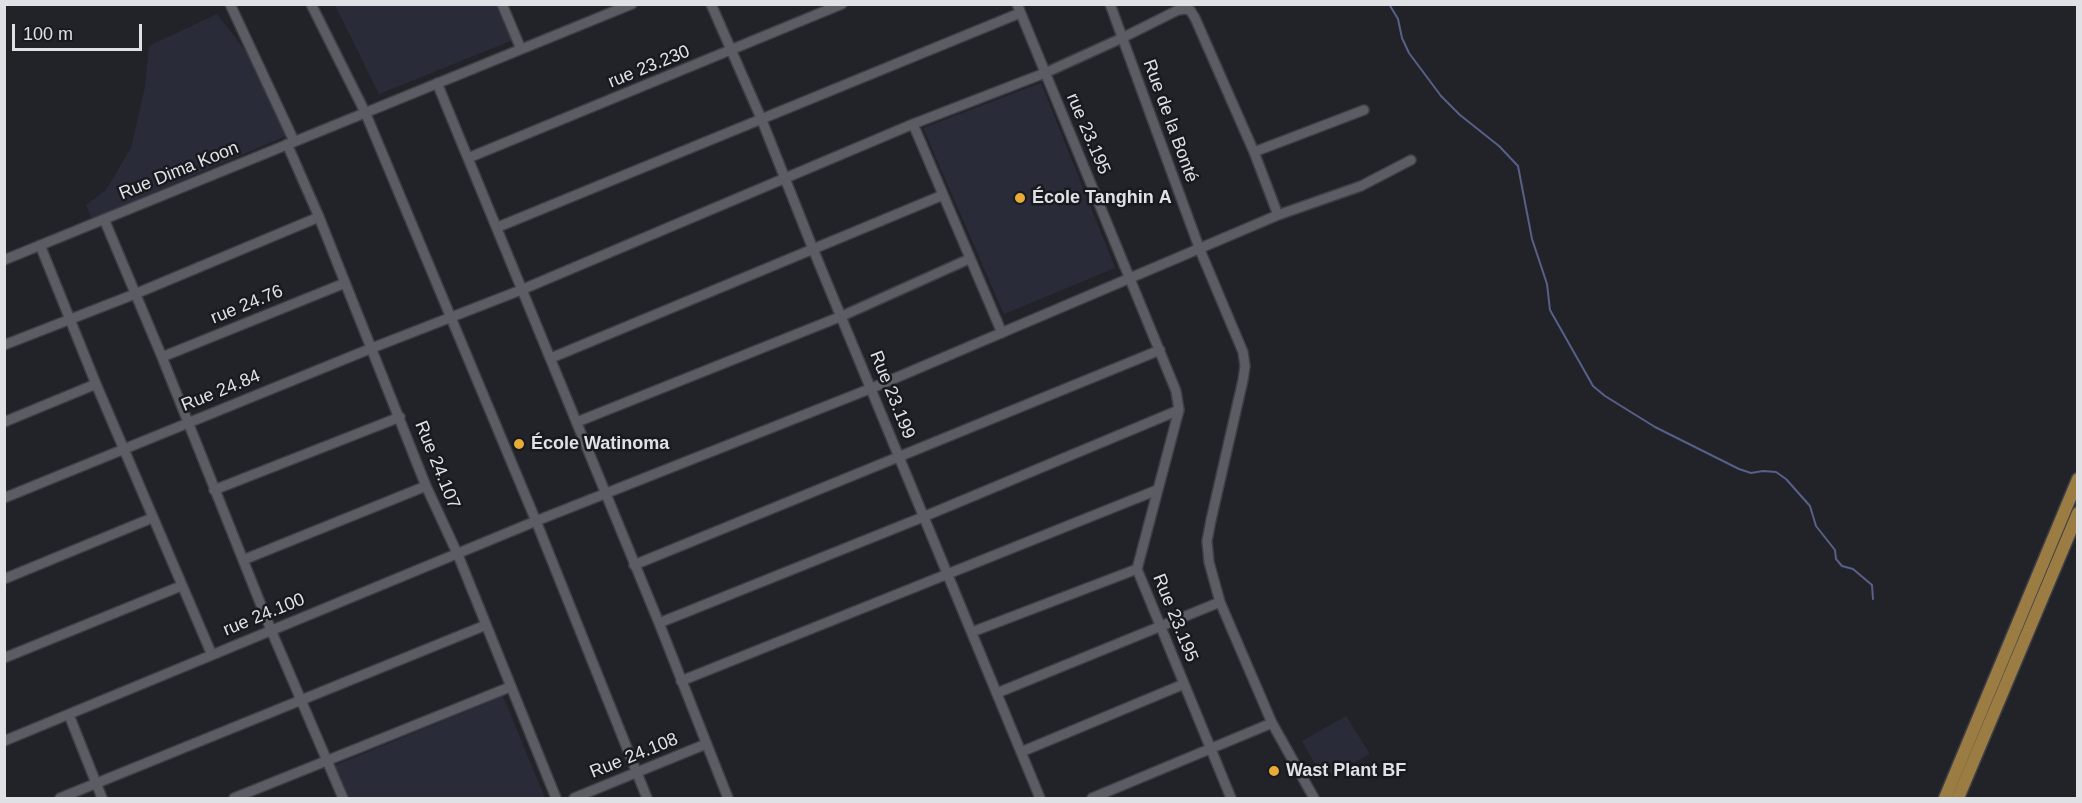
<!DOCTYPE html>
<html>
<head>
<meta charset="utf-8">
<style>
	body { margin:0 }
	#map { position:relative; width:2082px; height:803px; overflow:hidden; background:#222329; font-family:Arial,sans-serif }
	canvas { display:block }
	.frame { position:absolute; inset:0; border:6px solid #e0e1e5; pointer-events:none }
	.scale { position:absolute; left:12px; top:24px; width:130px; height:27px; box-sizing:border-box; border:3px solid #e0e1e5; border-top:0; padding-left:8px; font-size:18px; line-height:21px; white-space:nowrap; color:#e0e1e5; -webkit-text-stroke:4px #181a20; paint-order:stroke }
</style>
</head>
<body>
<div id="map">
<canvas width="2082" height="803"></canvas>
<div class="frame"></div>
<div class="scale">100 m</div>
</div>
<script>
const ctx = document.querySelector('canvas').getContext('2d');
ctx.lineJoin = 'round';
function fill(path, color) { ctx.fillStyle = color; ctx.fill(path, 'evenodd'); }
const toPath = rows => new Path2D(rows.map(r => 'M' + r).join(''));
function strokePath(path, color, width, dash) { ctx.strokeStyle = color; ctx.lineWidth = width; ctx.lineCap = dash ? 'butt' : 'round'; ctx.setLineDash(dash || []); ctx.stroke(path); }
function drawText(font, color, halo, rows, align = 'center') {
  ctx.font = font + ' Arial,sans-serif'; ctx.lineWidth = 5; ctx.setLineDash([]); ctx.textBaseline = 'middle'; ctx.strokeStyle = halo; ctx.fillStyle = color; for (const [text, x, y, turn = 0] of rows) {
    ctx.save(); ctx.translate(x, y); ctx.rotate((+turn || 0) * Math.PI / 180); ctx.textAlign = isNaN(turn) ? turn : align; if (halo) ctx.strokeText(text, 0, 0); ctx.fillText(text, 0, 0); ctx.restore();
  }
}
const built = toPath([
	[335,5,497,5,513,40,379,94],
	[217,14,251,58,288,135,92,219,86,205,106,190,131,148,145,87,149,46],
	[1041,83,1115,268,1004,314,923,128],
	[503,696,545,798,347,798,334,766],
	[1346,716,1370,754,1323,778,1302,741]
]);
const stream = toPath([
	[1389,4,1398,19,1402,38,1409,53,1441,96,1460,115,1499,146,1518,166,1532,239,1547,284,1550,310,1593,386,1605,396,1655,427,1739,469,1751,473,1763,471,1776,472,1786,479,1810,506,1816,526,1835,550,1836,559,1842,566,1853,569,1872,585,1873,599]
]);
const minor = toPath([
	[230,4,294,141],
	[311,4,365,112,536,521,647,798],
	[502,4,521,49],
	[711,4,761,118,813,249,1040,798],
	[1017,4,1176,391,1179,410,1137,569,1231,798],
	[1110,4,1200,250,1243,352,1245,366,1243,380,1211,520,1207,541,1209,562,1220,602,1272,723,1314,798],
	[437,83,659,623,728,798],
	[913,124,1002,333],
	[287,144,319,217,426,486,458,555,556,798],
	[1254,152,1364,110],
	[468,158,842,4],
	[104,219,162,357,271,630,343,798],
	[498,227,1020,13],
	[40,245,96,384,212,655],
	[4,260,632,4],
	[4,345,135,294,319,217],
	[162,357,345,283],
	[551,358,943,195],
	[4,422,96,384],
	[577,422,842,316,969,259],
	[214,490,400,417],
	[4,498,372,348,521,290,913,124,1045,73,1122,38,1178,10,1185,9,1190,10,1195,18,1254,152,1278,215],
	[243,560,426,486],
	[634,565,1160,350],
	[4,579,152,518],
	[659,623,923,517,1179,410],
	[972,632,1137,569],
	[4,658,181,586],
	[681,681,1157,490],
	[997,693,1220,602],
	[69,715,102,798],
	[4,741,536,521,872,388,1278,215,1361,186,1411,160],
	[1021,752,1184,684],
	[60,798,486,625],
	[234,798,510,687],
	[574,798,706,744],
	[1092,798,1272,723]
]);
const major = toPath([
	[1945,798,2078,479],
	[1958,798,2078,513]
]);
const markers = [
	[1020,198,6,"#e8ab37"],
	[519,444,6,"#e8ab37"],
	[1274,771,6,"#e8ab37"]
];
const streetNames = [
	["rue 23.230",649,67,-22],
	["Rue de la Bonté",1170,121,70],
	["rue 23.195",1088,134,67],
	["Rue Dima Koon",179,171,-22],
	["rue 24.76",247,305,-22],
	["Rue 24.84",221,391,-22],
	["Rue 23.199",892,395,68],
	["Rue 24.107",437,465,68],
	["rue 24.100",264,615,-22],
	["Rue 23.195",1175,618,68],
	["Rue 24.108",634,756,-22]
];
const poiNames = [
	["École Tanghin A",1032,198],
	["École Watinoma",531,444],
	["Wast Plant BF",1286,771]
];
fill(built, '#292c38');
strokePath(stream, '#586089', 2);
strokePath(minor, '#3e3f45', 12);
strokePath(major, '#3e3f45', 15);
strokePath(minor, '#5b5c64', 9);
strokePath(major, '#9b7c42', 12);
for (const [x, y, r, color] of markers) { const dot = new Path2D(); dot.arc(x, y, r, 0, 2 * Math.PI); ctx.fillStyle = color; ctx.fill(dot); strokePath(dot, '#181a20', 2); }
drawText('18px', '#e0e1e5', '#181a20', streetNames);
drawText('bold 18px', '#e0e1e5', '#181a20', poiNames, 'left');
</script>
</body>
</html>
